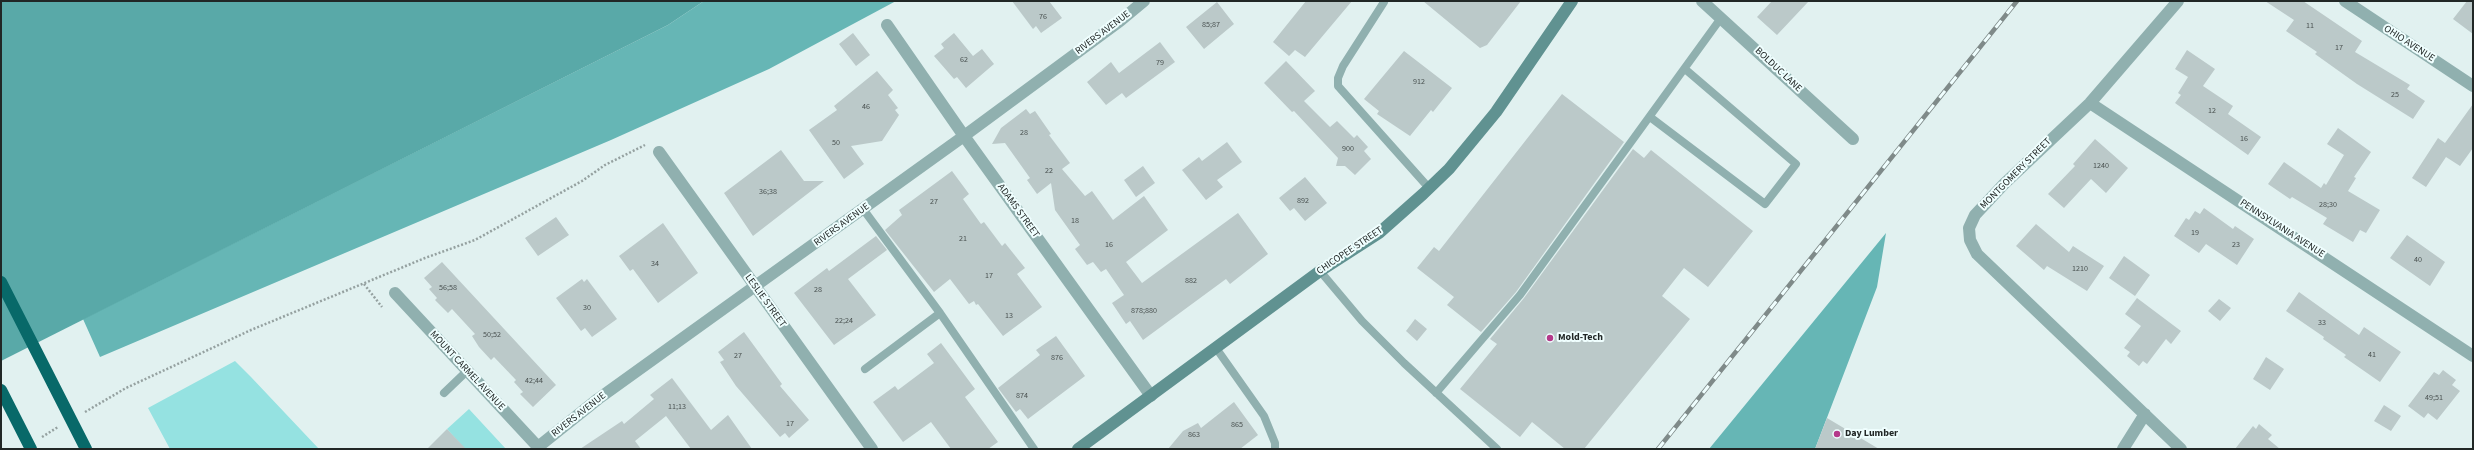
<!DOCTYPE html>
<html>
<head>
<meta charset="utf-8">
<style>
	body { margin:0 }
	#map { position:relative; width:2474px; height:450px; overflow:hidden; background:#e1f1f0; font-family:"Source Sans 3",sans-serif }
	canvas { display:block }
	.frame { position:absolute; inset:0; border:2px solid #212726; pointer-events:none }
</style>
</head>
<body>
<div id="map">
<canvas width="2474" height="450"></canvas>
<div class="frame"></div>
</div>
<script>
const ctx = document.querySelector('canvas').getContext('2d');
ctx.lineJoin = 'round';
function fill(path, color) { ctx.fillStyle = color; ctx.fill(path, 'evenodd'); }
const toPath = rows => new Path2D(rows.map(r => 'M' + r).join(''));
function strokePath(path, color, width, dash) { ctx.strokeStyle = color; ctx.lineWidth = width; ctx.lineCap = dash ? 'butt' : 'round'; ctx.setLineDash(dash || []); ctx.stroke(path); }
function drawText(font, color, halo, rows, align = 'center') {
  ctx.font = font + ' "Source Sans 3",sans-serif'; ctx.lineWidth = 4; ctx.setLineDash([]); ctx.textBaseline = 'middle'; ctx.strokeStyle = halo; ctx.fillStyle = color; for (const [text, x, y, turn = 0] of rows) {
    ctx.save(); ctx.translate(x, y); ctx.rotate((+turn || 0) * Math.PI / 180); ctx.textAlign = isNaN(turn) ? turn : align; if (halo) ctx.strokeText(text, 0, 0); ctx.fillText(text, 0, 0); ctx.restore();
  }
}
const green = toPath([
	[235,361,251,377,319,449,170,449,148,408],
	[469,409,506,449,465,449,447,429]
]);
const forest = toPath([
	[704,1,896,1,769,69,611,140,100,357,83,319,668,25],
	[1886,233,1877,287,1815,449,1709,449]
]);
const water = toPath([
	[1,1,704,1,668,25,1,361]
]);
const building = toPath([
	[1012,1,1049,1,1062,18,1041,33,1036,26,1033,29],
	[1306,1,1352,1,1305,57,1295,50,1289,56,1273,42],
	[1423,1,1521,1,1487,45,1480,48],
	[1772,1,1809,1,1777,35,1757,17],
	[2265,1,2303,1,2362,41,2355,52,2410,85,2407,89,2425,101,2413,119,2357,84,2315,54,2317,52,2286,31,2294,20],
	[2467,1,2473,1,2473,34,2453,19],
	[1217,2,1234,24,1204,49,1186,27],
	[853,33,870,55,856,66,839,44],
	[954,33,973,56,982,49,994,64,966,88,957,77,954,79,934,56,944,48,941,44],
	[1160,42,1175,62,1126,98,1122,93,1106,105,1087,82,1111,62,1119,73],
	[2187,50,2215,69,2203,86,2233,106,2228,114,2261,137,2248,155,2175,103,2181,95,2178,93,2188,77,2175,69],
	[1404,51,1452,88,1433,112,1431,110,1410,136,1377,114,1379,111,1364,99],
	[1286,61,1315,91,1304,101,1330,127,1337,121,1354,138,1357,135,1368,147,1364,151,1371,159,1355,175,1345,166,1336,166,1338,158,1294,111,1292,112,1264,83],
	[877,71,893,90,888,95,898,108,895,110,899,115,882,141,851,146,864,164,844,179,809,130,837,110,834,106],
	[1562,94,1624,142,1516,292,1481,332,1447,305,1454,297,1417,268,1434,247,1439,251],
	[2473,104,2473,148,2460,166,2446,157,2426,187,2412,178,2438,138,2445,143],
	[1026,109,1030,114,1035,111,1051,134,1049,135,1070,163,1062,169,1085,196,1092,191,1113,220,1144,196,1168,230,1126,262,1142,283,1238,213,1268,254,1230,284,1226,279,1143,340,1130,321,1126,324,1112,303,1124,295,1106,269,1101,272,1093,262,1087,265,1075,249,1080,245,1055,210,1051,183,1037,194,1027,180,1030,178,1005,143,992,144,1001,128],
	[2338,128,2371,152,2354,177,2356,178,2348,191,2380,210,2366,233,2360,230,2353,242,2323,224,2327,218,2292,197,2290,199,2268,184,2284,162,2321,188,2324,183,2326,185,2344,155,2327,144],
	[2095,139,2128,168,2106,193,2091,179,2064,208,2048,194,2075,166,2073,164],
	[1227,142,1242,162,1217,180,1223,187,1206,200,1182,170,1199,157,1202,161],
	[1633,149,1644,158,1651,150,1753,231,1708,287,1684,268,1662,296,1690,319,1584,449,1565,449,1532,422,1520,437,1460,389,1497,344,1490,339,1524,298],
	[781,150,804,181,824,181,753,236,724,193],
	[1143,166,1155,183,1136,197,1124,180],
	[952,171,969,194,963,199,981,224,984,222,1002,246,1005,243,1025,268,1017,274,1042,307,1003,336,978,304,976,305,974,301,969,304,950,279,934,292,885,230,902,215,899,210],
	[1305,177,1327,203,1305,221,1294,208,1290,211,1279,198],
	[2204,208,2233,229,2235,226,2254,239,2237,265,2206,244,2199,253,2174,236,2186,218,2189,220,2195,211,2200,214],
	[556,217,569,235,538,256,525,238],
	[663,223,698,273,658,303,633,269,630,271,619,256],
	[2036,224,2069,252,2073,246,2104,266,2087,291,2047,266,2044,270,2016,246],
	[2407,235,2445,262,2430,286,2390,258],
	[876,236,887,250,848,279,876,315,834,345,794,293,827,268,829,271],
	[2124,256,2150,275,2135,296,2109,278],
	[442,262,556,385,533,407,520,394,523,392,514,382,516,380,494,357,491,360,479,347,472,336,475,334,452,309,448,313,435,300,437,298,429,289,432,287,424,278],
	[582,279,584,282,587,279,617,319,592,337,585,328,581,331,556,298],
	[2299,292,2359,335,2364,327,2401,352,2380,382,2344,357,2346,355,2323,339,2324,337,2286,311],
	[2137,298,2181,331,2171,344,2166,339,2147,364,2143,361,2139,366,2127,356,2130,352,2124,348,2141,326,2125,314],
	[2219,299,2231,308,2220,321,2208,311],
	[1415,319,1427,329,1417,341,1406,331],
	[744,332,782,384,780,386,809,420,789,438,785,433,780,437,736,386,720,362,724,360,718,352],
	[1056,336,1085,376,1028,419,1020,409,1016,412,998,388,1040,355,1036,350],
	[941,343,975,389,965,397,998,442,988,449,951,449,931,422,903,442,873,402,895,386,898,390,934,363,927,354],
	[2266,357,2284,369,2270,390,2253,379],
	[2443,370,2456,380,2452,385,2460,391,2437,420,2428,413,2424,418,2408,406,2434,372,2439,375],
	[672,378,711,430,728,415,752,449,691,449,666,416,635,441,641,449,580,449,622,421,624,424,654,399,650,395],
	[1234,402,1258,435,1240,449,1168,449,1183,431,1198,423,1201,428],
	[2384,405,2401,416,2391,431,2374,421],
	[1827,418,1879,449,1815,449],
	[2259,424,2272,435,2268,439,2280,449,2235,449,2253,426,2256,429],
	[447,429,466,449,427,449]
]);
const path = toPath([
	[364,284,382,307],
	[85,412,126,388,251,330,425,258,475,240,582,181,605,165,645,145],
	[42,437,58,427]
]);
const service = toPath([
	[1384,2,1343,66,1338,78,1338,86,1429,188],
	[1650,117,1765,204,1796,164,1685,69],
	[863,209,940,313],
	[1320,271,1362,321,1404,363,1497,449],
	[1216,348,1264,416,1275,443,1275,449],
	[865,369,940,313,1034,449],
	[444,393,467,371],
	[1436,393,1520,295,1721,18]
]);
const minor = toPath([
	[1702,1,1853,139],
	[2178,1,2090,103,2004,184,1975,215,1969,228,1970,240,1977,254,2181,449],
	[2345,1,2473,86],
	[887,25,964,136,1151,396],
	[2090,103,2473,356],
	[659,152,872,449],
	[395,293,540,449],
	[538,447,598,399,964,136,1120,21,1144,1],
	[2123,449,2145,414]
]);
const secondary = toPath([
	[1078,449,1320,271,1379,233,1423,194,1449,169,1496,112,1572,1]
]);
const motorway = toPath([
	[1,282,86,449],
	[1,390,31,449]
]);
const rail = toPath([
	[1658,449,2017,1]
]);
const markers = [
	[1550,338,4,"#b5398a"],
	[1837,434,4,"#b5398a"]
];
const numberNames = [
	["76",1043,17],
	["85;87",1211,25],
	["11",2310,26],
	["17",2339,48],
	["62",964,60],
	["79",1160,63],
	["912",1419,82],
	["25",2395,95],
	["46",866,107],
	["12",2212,111],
	["28",1024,133],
	["16",2244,139],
	["50",836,143],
	["900",1348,149],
	["1240",2101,166],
	["22",1049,171],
	["36;38",768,192],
	["892",1303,201],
	["27",934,202],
	["28;30",2328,205],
	["18",1075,221],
	["19",2195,233],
	["21",963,239],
	["16",1109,245],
	["23",2236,245],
	["40",2418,260],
	["34",655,264],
	["1210",2080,269],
	["17",989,276],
	["882",1191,281],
	["56;58",448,288],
	["28",818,290],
	["30",587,308],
	["878;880",1144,311],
	["13",1009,316],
	["22;24",844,321],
	["33",2322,323],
	["50;52",492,335],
	["41",2372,355],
	["27",738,356],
	["876",1057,358],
	["42;44",534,381],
	["874",1022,396],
	["49;51",2434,398],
	["11;13",677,407],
	["17",790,424],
	["865",1237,425],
	["863",1194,435]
];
const streetNames = [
	["RIVERS AVENUE",1103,33,-37],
	["OHIO AVENUE",2409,44,33],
	["BOLDUC LANE",1778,70,43],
	["MONTGOMERY STREET",2016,174,-45],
	["ADAMS STREET",1018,211,54],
	["RIVERS AVENUE",842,225,-36],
	["PENNSYLVANIA AVENUE",2282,229,33],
	["CHICOPEE STREET",1350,251,-34],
	["LESLIE STREET",765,301,54],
	["MOUNT CARMEL AVENUE",467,371,47],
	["RIVERS AVENUE",579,415,-38]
];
const poiNames = [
	["Mold-Tech",1558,338],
	["Day Lumber",1845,434]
];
fill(green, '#95e2e1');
fill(forest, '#66b6b5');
fill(water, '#59a9a8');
fill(building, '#bbc9c9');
strokePath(path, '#95a1a0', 2.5, [2, 2]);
strokePath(service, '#90b0af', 8);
strokePath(minor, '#90b0af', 12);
strokePath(secondary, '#609291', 12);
strokePath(motorway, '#086969', 12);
strokePath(rail, '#7f8a89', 4.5);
strokePath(rail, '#effefe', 3, [9]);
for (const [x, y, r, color] of markers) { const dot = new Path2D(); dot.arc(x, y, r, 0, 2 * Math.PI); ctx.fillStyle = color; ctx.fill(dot); strokePath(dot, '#effefe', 1.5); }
drawText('8px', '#48504f', null, numberNames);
drawText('10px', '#212726', '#effefe', streetNames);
drawText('bold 10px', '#212726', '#effefe', poiNames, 'left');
</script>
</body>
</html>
